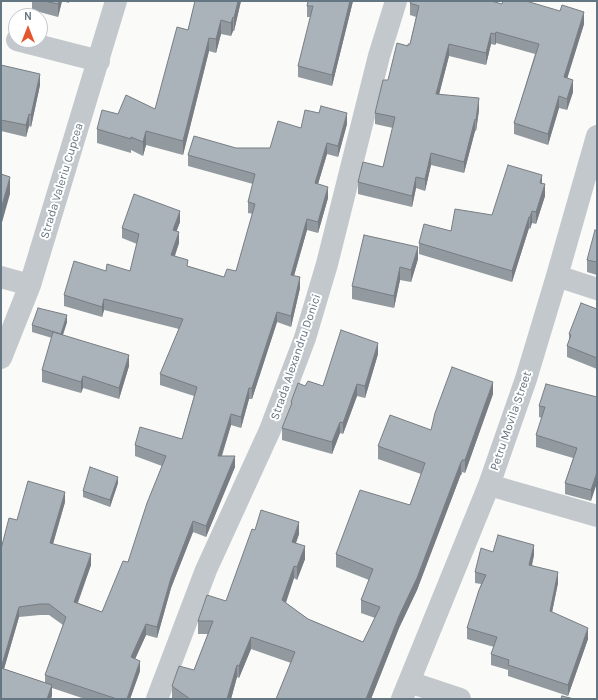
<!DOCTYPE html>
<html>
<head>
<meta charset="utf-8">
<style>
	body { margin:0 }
	#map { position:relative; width:598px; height:700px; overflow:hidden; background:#fafaf8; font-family:Karla,sans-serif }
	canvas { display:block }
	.frame { position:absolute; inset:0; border:2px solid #657683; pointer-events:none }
	.north { position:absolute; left:8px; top:8px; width:40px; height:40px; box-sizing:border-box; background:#fff; border:1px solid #c1c8cd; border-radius:50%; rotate:0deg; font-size:11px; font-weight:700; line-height:16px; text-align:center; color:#657683 }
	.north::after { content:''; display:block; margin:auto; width:14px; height:18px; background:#e4572e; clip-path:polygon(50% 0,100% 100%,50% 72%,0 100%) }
</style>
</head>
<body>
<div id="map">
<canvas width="598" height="700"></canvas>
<div class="frame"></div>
<div class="north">N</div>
</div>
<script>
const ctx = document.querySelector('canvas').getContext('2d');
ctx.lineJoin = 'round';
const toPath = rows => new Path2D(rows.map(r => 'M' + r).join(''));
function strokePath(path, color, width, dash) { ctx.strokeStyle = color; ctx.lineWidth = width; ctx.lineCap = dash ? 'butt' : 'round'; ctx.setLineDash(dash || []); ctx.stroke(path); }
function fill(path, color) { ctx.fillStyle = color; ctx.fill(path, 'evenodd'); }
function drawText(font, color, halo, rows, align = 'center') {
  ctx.font = font + ' Karla,sans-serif'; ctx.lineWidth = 4; ctx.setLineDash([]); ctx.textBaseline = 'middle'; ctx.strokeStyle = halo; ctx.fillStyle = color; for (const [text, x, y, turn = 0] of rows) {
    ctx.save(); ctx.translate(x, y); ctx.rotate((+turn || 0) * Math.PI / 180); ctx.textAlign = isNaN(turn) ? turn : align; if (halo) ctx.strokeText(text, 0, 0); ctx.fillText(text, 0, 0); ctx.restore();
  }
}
const street = toPath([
	[17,40,99,61],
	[557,276,597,289],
	[1,277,30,285],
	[1,358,30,285,116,1],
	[489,485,597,516],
	[409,682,460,699],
	[157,699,206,570,270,430,305,338,327,264,379,56,396,1],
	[402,699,489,485,526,379,557,276,597,136]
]);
const wall = toPath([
	[32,1,69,1,69,3,62,1,58,17,32,10],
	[195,1,241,1,234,31,233,31,231,36,221,34,216,53,209,51,183,155,146,145,143,156,131,150,131,153,97,143,97,129,118,114,155,109,188,30],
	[308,1,353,1,332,86,298,77,298,66,311,17,307,17,307,6],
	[410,3,584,24,567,78,573,92,567,110,559,108,548,145,514,134,514,123,535,54,496,43,495,45,491,44,486,65,449,56,439,95,479,110,476,131,475,131,464,173,431,165,425,191,416,188,412,207,358,194,358,182,383,167,393,128,375,124,375,113,388,80,408,46,410,44,416,17,410,15],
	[1,65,40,85,31,127,29,126,26,137,1,131],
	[347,124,338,157,327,154,318,184,328,198,318,233,307,230,294,276,300,288,291,327,277,322,252,399,249,399,241,428,231,425,222,456,235,467,206,537,193,532,171,588,157,638,146,635,135,659,140,671,130,699,85,699,52,688,52,696,1,699,17,520,65,502,53,544,91,565,78,603,102,612,128,562,162,466,135,456,135,445,182,439,194,396,160,385,160,374,179,329,104,310,102,317,64,306,64,295,106,271,130,271,137,244,122,238,122,228,180,222,176,231,179,243,175,256,188,266,224,277,236,271,253,214,248,213,248,202,253,184,188,166,188,155,236,148,270,148,301,128],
	[40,615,49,615,63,625,45,675,45,683,4,669,19,617],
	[542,184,545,196,536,224,532,223,530,229,529,228,512,282,419,254,419,243,492,215],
	[597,231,597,275,587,272,587,260],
	[418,259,411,282,400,280,394,308,352,299,352,286],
	[597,309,597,369,567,357,567,346,569,340,569,334],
	[67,322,63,335,129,366,119,399,83,388,81,393,42,382,42,370,52,338,32,332,32,325],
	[378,354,365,398,357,396,343,434,340,433,332,454,282,440,282,428,291,407,291,402,305,386,323,386],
	[493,394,465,473,462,472,462,475,461,474,417,590,399,628,371,699,276,699,291,663,251,649,239,678,237,677,231,699,172,698,172,686,194,670,208,634,198,634,198,621,226,601,255,530,299,534,296,543,305,559,297,580,294,578,286,603,308,619,363,642,375,618,361,613,361,600,369,580,336,567,336,554,410,505,421,474,378,459,378,446,431,430],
	[597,397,591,501,565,494,565,483,573,458,536,447,536,435,542,418,539,417,539,406],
	[118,483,110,507,83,497,83,491],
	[493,552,534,555,532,566,558,583,552,612,588,639,568,696,508,676,508,670,491,665,491,654,494,647,467,639,467,628,481,584,475,583,475,572]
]);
const shadedWall = toPath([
	[59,1,62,1,58,17,58,4],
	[238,1,241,1,234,31,234,18],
	[350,1,353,1,332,86,332,75],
	[584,12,584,24,564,89,564,77],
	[233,17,233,31,231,36,231,23],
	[221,20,221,34,216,53,216,39],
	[496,32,496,43,495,45,495,34],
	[491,33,491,44,486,65,486,53],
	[209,38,209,51,183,155,183,141],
	[449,44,449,56,436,106,436,94],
	[40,74,40,85,31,127,31,115],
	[573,80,573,92,567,110,567,99],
	[559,96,559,108,548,145,548,134],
	[479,98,479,110,476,131,476,120],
	[347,113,347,124,338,157,338,146],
	[29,114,29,126,26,137,26,125],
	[475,119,475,131,464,173,464,162],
	[146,131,146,145,143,156,143,142],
	[327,143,327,154,315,194,315,183],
	[431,153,431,165,425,191,425,179],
	[542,175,542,187,540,183],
	[10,177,10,194,1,226,1,209],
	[416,177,416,188,412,207,412,196],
	[545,184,545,196,536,224,536,212],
	[328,187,328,198,318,233,318,222],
	[180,211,180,222,173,241,173,230],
	[532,211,532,223,530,229,530,217],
	[529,217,529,228,512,282,512,271],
	[307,219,307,230,291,286,291,275],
	[179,232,179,243,171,266,171,255],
	[418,247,418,259,411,282,411,270],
	[400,267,400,280,394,308,394,296],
	[300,277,300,288,291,327,291,316],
	[104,299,104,310,102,317,102,307],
	[277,312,277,322,252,399,252,388],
	[67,315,67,322,61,340,61,334],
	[378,343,378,354,365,398,365,386],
	[129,355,129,366,119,399,119,388],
	[83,376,83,388,81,393,81,382],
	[493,382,493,394,465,473,465,460],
	[357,384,357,396,343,434,343,423],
	[249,388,249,399,241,428,241,417],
	[231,414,231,425,218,467,218,456],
	[340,422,340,433,332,454,332,442],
	[235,456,235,467,206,537,206,526],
	[461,462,461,474,417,590,399,628,371,699,366,699],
	[597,472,597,483,591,501,591,490],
	[118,477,118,483,110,507,110,500],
	[65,492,65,502,50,554,50,543],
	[193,521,193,532,171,588,157,638,157,627,171,578],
	[299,522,299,534,292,554,292,542],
	[534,545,534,555,529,576,529,565],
	[305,546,305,559,297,580,297,567],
	[91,554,91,565,74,612,74,602],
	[294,566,294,578,282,613,282,600],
	[558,572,558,583,550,622,550,611],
	[19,607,19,617,1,679,1,668],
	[146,624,146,635,131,668,131,657],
	[588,628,588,639,568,696,568,685],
	[251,637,251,649,239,678,239,666],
	[140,661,140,671,130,699,127,699],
	[237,665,237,677,231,699,227,699],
	[52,685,52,696,51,699,47,699]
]);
const building = toPath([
	[44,1,59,1,58,4,44,1],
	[195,1,238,1,234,18,233,17,231,23,221,20,216,39,209,38,183,141,146,131,143,142,131,137,131,139,97,129,102,110,118,114,126,95,155,109,177,27,188,30,195,1],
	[308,1,350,1,332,75,298,66,313,6,307,6,308,1],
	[411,1,491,1,502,4,503,1,526,1,560,11,562,5,584,12,564,77,573,80,567,99,559,96,548,134,514,123,539,44,496,32,495,34,491,33,486,53,449,44,436,94,479,98,476,120,475,119,464,162,431,153,425,179,416,177,412,196,358,182,363,162,383,167,395,117,375,113,383,80,388,80,397,43,408,46,408,44,410,44,419,6,410,3,411,1],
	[1,65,40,74,31,115,29,114,26,125,1,120,1,65],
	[321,106,347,113,338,146,327,143,315,183,328,187,318,222,307,219,291,275,300,277,291,316,277,312,252,388,249,388,241,417,231,414,218,456,235,456,206,526,193,521,171,578,157,627,146,624,131,657,140,661,127,699,117,699,45,675,66,617,49,604,40,604,19,607,1,668,52,685,47,699,1,699,1,549,9,518,17,520,28,481,65,492,50,543,91,554,74,602,102,612,123,561,128,562,147,503,166,456,135,445,140,427,182,439,197,387,160,374,183,319,104,299,102,307,64,295,74,261,106,271,107,264,130,271,139,234,122,228,134,194,180,211,173,230,179,232,171,255,188,260,187,266,224,277,227,269,236,271,255,204,248,202,255,174,188,155,194,136,236,148,270,148,278,121,301,128,305,110,319,113,321,106],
	[508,165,542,175,540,183,545,184,536,212,532,211,530,217,529,217,512,271,419,243,424,224,451,231,455,209,492,215,508,165],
	[1,174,10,177,1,209,1,174],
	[595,230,597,231,597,262,587,260,595,230],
	[364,235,418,247,411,270,400,267,394,296,352,286,364,235],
	[581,303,597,309,597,358,567,346,571,335,569,334,581,303],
	[38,308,67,315,61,334,32,325,38,308],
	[341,330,378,343,365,386,357,384,343,423,340,422,332,442,282,428,292,403,291,402,298,383,305,386,308,381,323,386,341,330],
	[53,332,129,355,119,388,83,376,81,382,42,370,53,332],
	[452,367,493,382,465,460,462,460,462,462,461,462,417,578,399,616,366,699,276,699,295,652,251,637,239,666,237,665,227,699,190,699,172,686,179,666,194,670,213,621,198,621,207,595,226,601,252,529,255,530,261,510,299,522,292,542,305,546,297,567,294,566,282,600,308,619,363,642,380,607,361,600,373,569,336,554,360,490,410,505,425,463,378,446,390,415,431,430,435,413,452,367],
	[546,384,597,397,597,472,591,490,565,483,577,448,536,435,545,407,539,406,546,384],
	[90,467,118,477,110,500,83,491,90,467],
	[498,535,534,545,529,565,558,572,550,611,588,628,568,685,508,665,509,660,491,654,497,637,467,628,479,590,486,575,475,572,481,548,493,552,498,535],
	[562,696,574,699,561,699,562,696]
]);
const streetNames = [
	["Strada Valeriu Cupcea",62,181,-73],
	["Strada Alexandru Donici",296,357,-71],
	["Petru Movila Street",511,421,-71]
];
strokePath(street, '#c3c8cc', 22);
fill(wall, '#929a9f');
fill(shadedWall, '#777d82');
fill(building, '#aab3b9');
strokePath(building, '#777d82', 1);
drawText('12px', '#657683', '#fff', streetNames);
</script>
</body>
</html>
